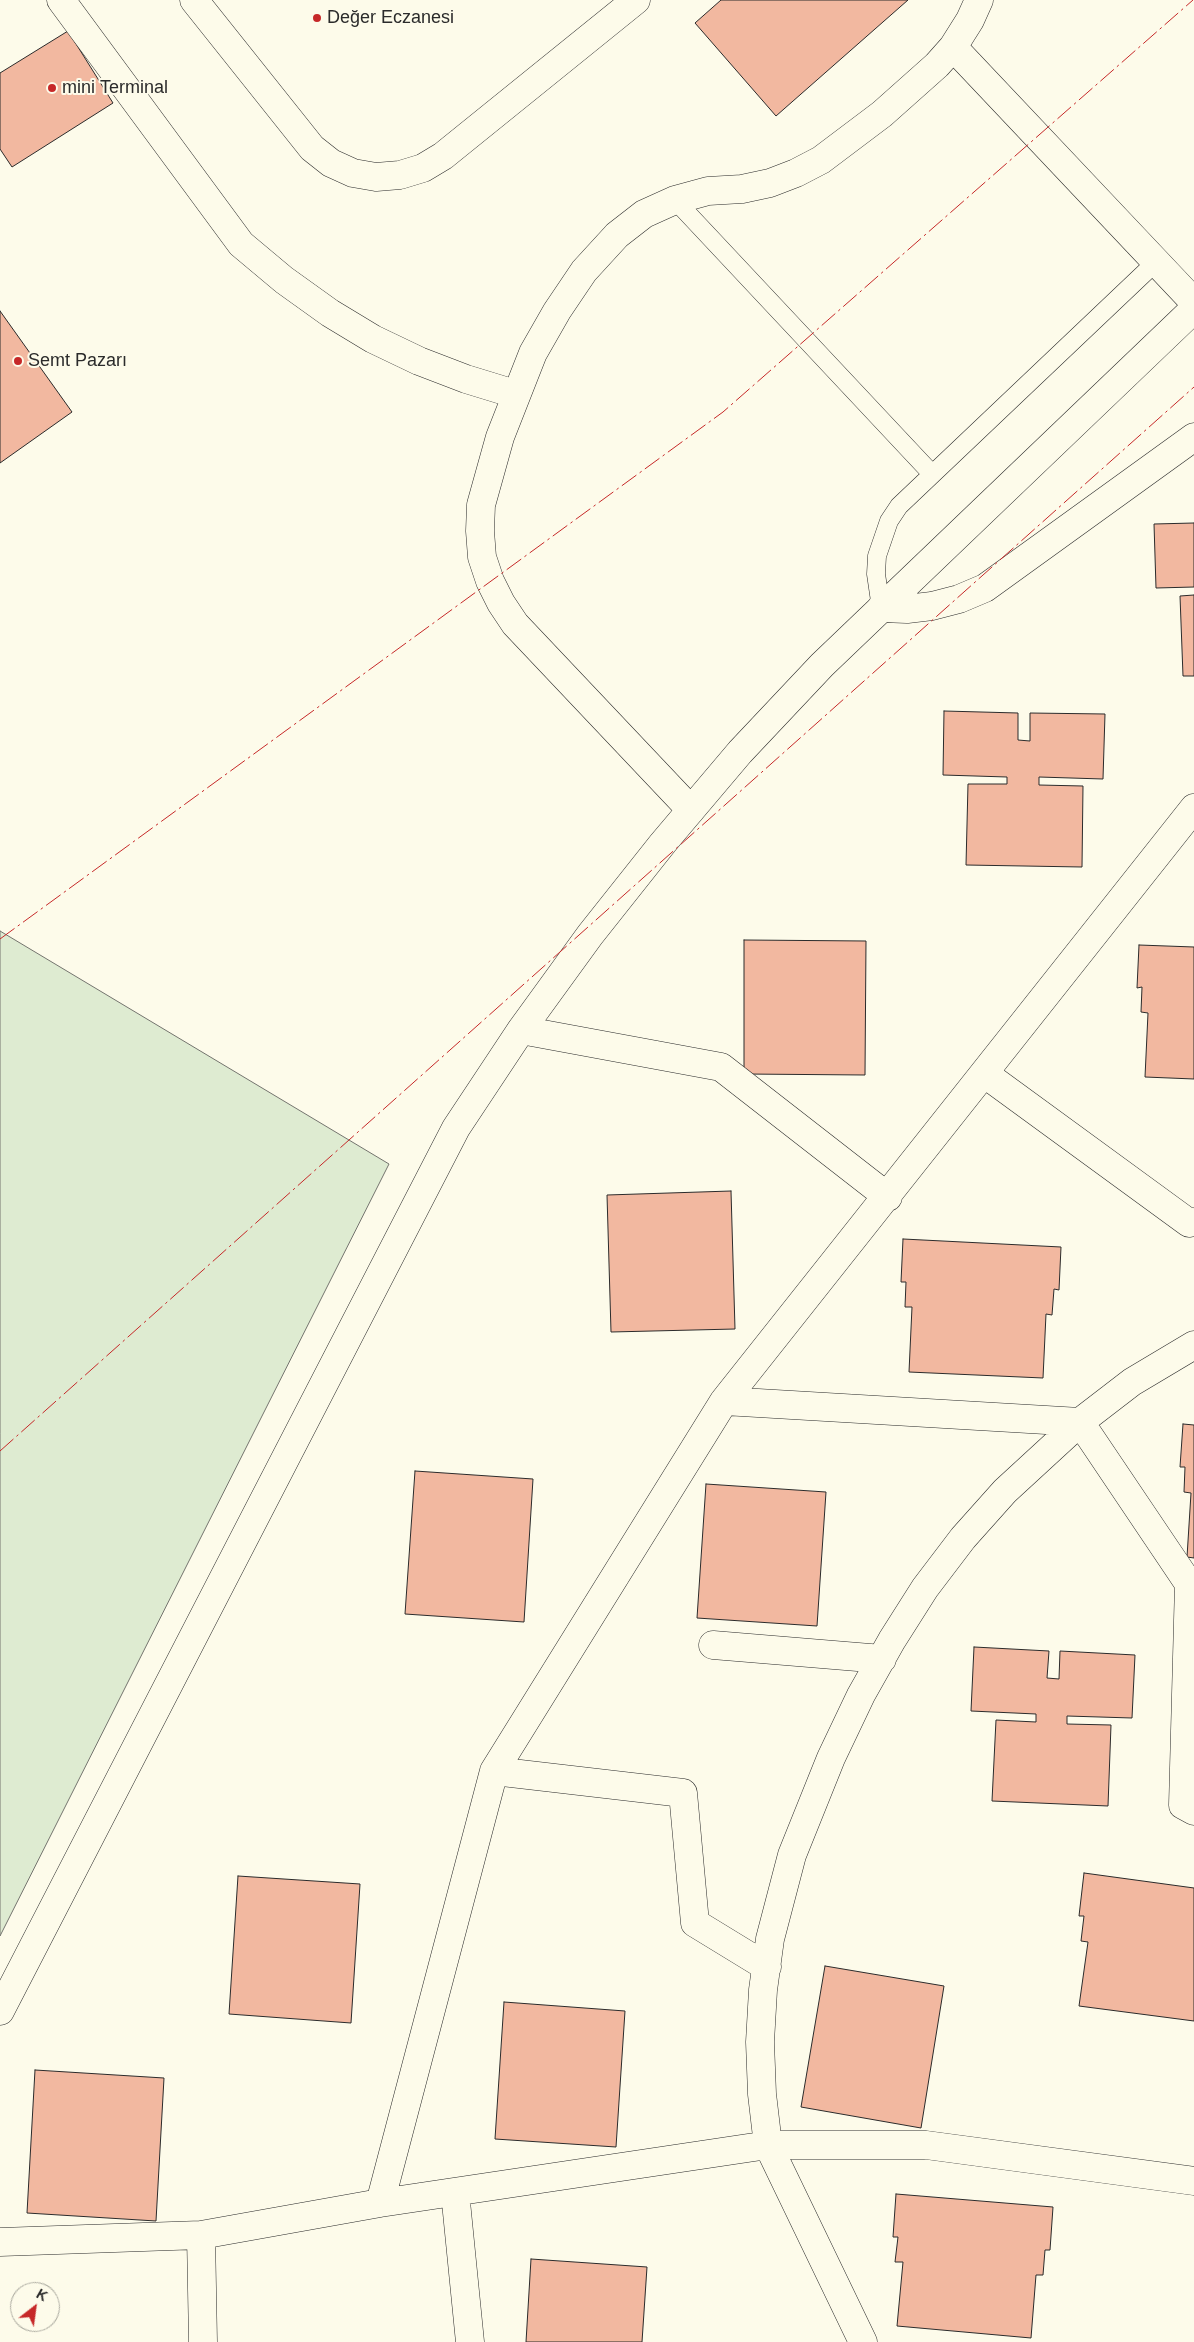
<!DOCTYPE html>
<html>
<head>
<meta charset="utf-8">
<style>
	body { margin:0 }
	#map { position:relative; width:1194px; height:2342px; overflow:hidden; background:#fdfbea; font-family:Arial,sans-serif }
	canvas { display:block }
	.north { position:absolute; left:10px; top:2282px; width:50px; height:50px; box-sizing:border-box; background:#fdfbea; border:1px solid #a9a89e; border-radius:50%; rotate:30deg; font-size:14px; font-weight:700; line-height:20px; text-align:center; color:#2b2b2b }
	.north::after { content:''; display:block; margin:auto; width:18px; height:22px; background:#c62828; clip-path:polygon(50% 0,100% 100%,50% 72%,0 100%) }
</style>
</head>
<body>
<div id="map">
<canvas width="1194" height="2342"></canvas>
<div class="north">K</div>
</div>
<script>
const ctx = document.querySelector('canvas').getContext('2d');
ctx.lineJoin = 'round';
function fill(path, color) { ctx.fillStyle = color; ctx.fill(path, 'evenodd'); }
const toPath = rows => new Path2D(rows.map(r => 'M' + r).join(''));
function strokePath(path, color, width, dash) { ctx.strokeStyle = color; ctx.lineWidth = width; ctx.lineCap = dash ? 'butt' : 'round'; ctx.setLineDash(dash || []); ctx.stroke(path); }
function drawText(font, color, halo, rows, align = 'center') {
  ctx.font = font + ' Arial,sans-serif'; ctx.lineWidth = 4; ctx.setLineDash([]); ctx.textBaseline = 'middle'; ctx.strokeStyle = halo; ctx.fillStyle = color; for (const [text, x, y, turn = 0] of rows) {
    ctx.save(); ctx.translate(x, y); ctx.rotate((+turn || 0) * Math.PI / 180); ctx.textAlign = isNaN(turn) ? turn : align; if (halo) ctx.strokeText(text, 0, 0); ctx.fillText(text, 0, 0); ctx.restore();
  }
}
const green = toPath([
	[0,931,389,1164,0,1936,0,931]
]);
const building = toPath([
	[721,0,908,0,776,116,695,23,721,0],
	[68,31,113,103,12,167,0,149,0,73,68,31],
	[0,311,72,412,0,463,0,311],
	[1194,523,1194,587,1156,588,1154,524,1194,523],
	[1194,595,1194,676,1183,676,1180,596,1194,595],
	[944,711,1018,713,1018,740,1030,741,1030,713,1105,714,1103,779,1039,777,1039,785,1083,786,1082,867,966,865,968,784,1007,784,1007,777,943,775,944,711],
	[744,940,866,941,865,1075,744,1074,744,940],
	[1139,945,1194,947,1194,1079,1145,1077,1148,1013,1141,1012,1142,987,1137,988,1139,945],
	[731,1191,735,1329,611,1332,607,1195,731,1191],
	[903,1239,1061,1247,1059,1290,1054,1289,1052,1315,1046,1314,1043,1378,909,1372,912,1307,905,1307,906,1282,901,1282,903,1239],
	[1183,1424,1194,1425,1194,1558,1187,1557,1191,1493,1184,1492,1185,1467,1180,1467,1183,1424],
	[415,1471,533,1479,524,1622,405,1614,415,1471],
	[706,1484,826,1492,817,1626,697,1618,706,1484],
	[974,1647,1049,1651,1047,1678,1059,1679,1060,1651,1135,1655,1132,1718,1067,1716,1067,1724,1111,1725,1108,1806,992,1801,996,1720,1036,1722,1036,1714,971,1711,974,1647],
	[1084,1873,1194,1888,1194,2021,1079,2006,1088,1942,1081,1941,1084,1916,1079,1916,1084,1873],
	[238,1876,360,1884,351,2023,229,2014,238,1876],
	[825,1966,944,1986,921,2128,801,2107,825,1966],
	[504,2002,625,2011,616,2147,495,2139,504,2002],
	[35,2070,164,2078,156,2221,27,2213,35,2070],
	[896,2194,1053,2207,1050,2250,1045,2250,1043,2275,1036,2275,1031,2338,897,2326,903,2262,895,2262,898,2237,893,2237,896,2194],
	[531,2259,647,2267,642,2342,526,2342,531,2259]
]);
const service = toPath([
	[675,200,932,474],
	[881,608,876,574,877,556,889,521,899,506,1156,262]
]);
const minor = toPath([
	[61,0,241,244,284,280,330,313,373,339,419,361,466,379,515,394],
	[194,0,312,148,331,163,353,173,376,177,400,175,423,168,443,156,636,0],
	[953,47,1194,302],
	[881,608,907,609,932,606,959,599,985,588,1194,437],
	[691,810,515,624,501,603,490,581,482,557,480,531,481,505,500,437,533,353,557,311,584,271,617,235,644,214,675,200,708,191,742,189,770,183,796,173,821,160,882,114,937,65,953,47,970,20,979,0],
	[521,1030,721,1067,888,1197],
	[985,1074,1189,1223,1194,1222],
	[724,1401,1080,1422,1189,1584,1183,1805,1194,1811],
	[713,1645,882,1659],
	[494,1771,683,1793,695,1923,767,1967],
	[0,2011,456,1128,521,1030,590,935,663,843,740,752,822,665,1194,309],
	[455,2192,470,2342],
	[380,2203,494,1771,724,1401,1194,808],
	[201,2235,203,2342],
	[0,2242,201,2235,380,2203,768,2145,926,2145,1194,2181],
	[863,2342,768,2145,762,2094,760,2042,763,1990,770,1939,792,1855,831,1758,861,1695,892,1640,925,1588,963,1538,1005,1491,1080,1422,1132,1382,1194,1345]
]);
const power = toPath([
	[0,939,723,412,1193,0],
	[0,1451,1194,387]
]);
const markers = [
	[317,18,5,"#c62828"],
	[52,88,5,"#c62828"],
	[18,361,5,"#c62828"]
];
const poiNames = [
	["Değer Eczanesi",327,18],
	["mini Terminal",62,88],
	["Semt Pazarı",28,361]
];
fill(green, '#deebd1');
strokePath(green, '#74746e', 1);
fill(building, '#f2b8a0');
strokePath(building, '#2b2b2b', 1);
strokePath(service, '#2b2b2b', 19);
strokePath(minor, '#2b2b2b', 29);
strokePath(service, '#fdfbea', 18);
strokePath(minor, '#fdfbea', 28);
strokePath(power, '#c62828', 1, [18, 4, 2.5, 4]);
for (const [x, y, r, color] of markers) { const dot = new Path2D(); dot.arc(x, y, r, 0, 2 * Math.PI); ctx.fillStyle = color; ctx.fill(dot); strokePath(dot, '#fdfbea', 2); }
drawText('18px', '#2b2b2b', '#fdfbea', poiNames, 'left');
</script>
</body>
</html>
